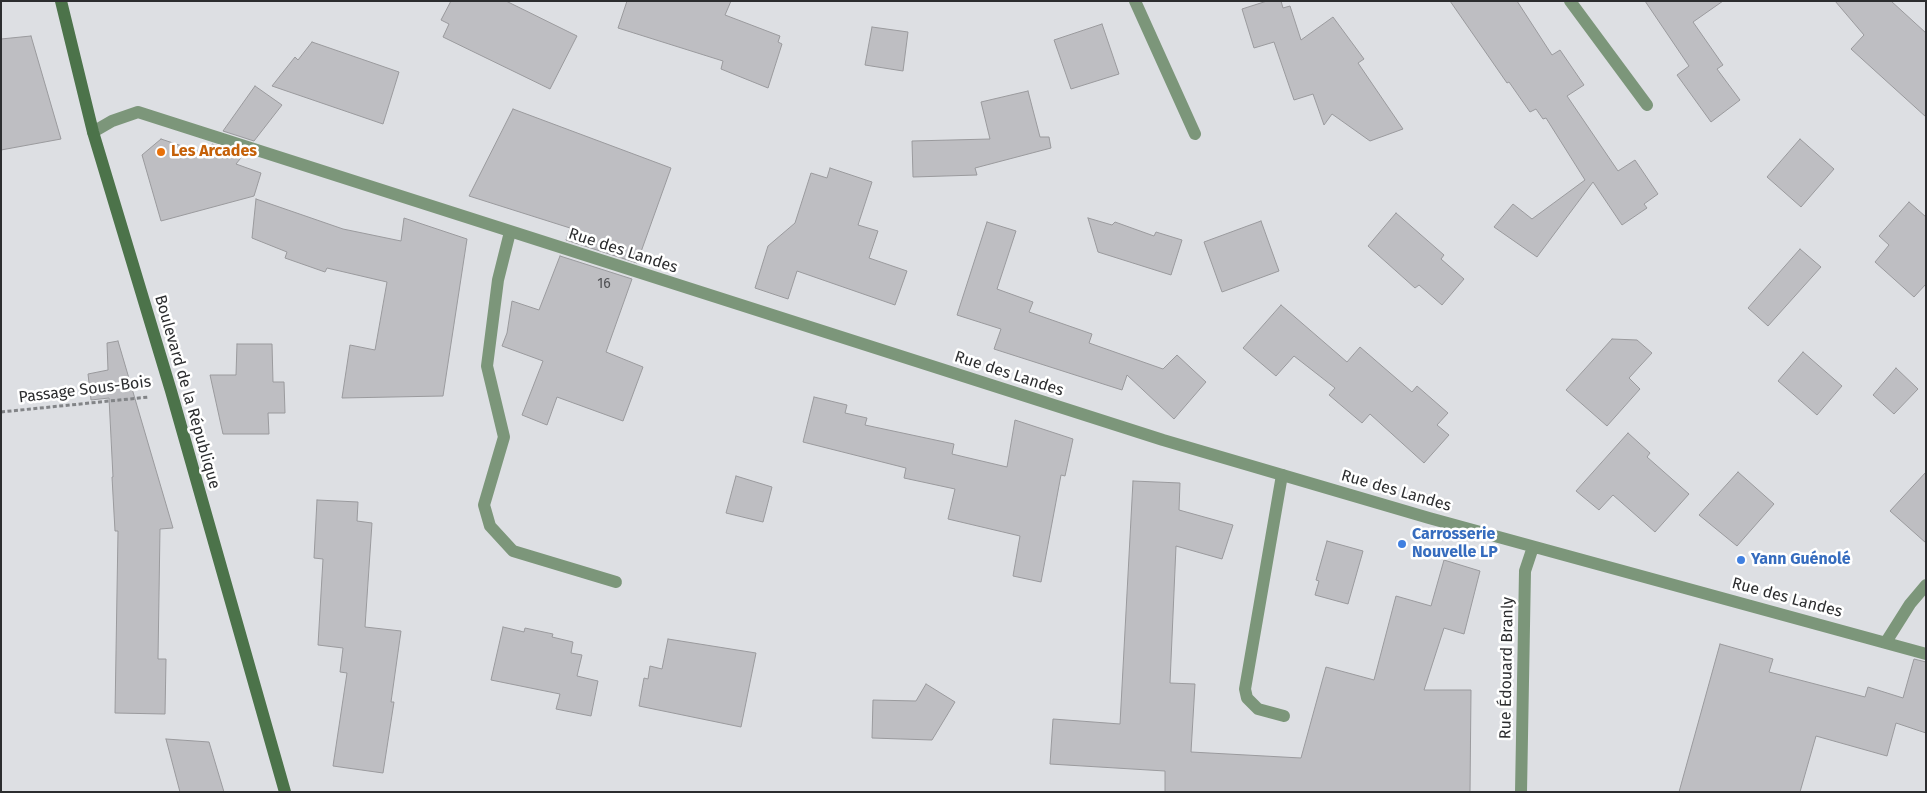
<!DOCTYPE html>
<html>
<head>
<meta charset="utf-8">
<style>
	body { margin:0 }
	#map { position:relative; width:1927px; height:793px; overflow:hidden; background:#dddfe3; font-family:"Fira Sans",sans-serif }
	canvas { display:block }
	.frame { position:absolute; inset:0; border:2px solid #2c2d2f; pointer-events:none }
</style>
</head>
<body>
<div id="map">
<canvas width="1927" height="793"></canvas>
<div class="frame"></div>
</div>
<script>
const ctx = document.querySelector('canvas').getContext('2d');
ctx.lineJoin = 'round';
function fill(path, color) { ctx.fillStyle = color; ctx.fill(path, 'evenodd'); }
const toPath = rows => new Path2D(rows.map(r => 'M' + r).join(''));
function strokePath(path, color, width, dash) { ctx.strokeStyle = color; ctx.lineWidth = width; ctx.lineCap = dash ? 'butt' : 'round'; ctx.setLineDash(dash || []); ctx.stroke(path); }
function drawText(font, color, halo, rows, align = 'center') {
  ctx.font = font + ' "Fira Sans",sans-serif'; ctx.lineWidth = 5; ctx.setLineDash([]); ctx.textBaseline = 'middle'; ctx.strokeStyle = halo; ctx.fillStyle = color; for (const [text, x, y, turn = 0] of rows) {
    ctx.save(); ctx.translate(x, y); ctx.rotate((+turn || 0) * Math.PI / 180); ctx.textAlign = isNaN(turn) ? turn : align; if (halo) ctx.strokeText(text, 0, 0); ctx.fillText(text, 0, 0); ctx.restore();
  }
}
const building = toPath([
	[451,1,506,1,577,36,550,89,443,37,449,24,441,20,451,1],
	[627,1,731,1,725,15,780,36,778,42,782,44,768,88,721,69,723,61,618,28,627,1],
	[1267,1,1281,1,1283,8,1290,6,1301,40,1333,17,1364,59,1358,63,1403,129,1370,141,1332,114,1324,125,1313,94,1294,100,1274,42,1254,48,1242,9,1267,1],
	[1450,1,1517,1,1552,55,1560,50,1584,85,1567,96,1618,171,1635,160,1658,194,1644,204,1647,208,1622,225,1593,182,1537,257,1494,227,1513,204,1532,219,1585,180,1546,118,1543,119,1536,109,1530,112,1509,82,1507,83,1450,1],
	[1645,1,1723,1,1693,22,1723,65,1717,69,1740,100,1711,122,1677,75,1689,66,1645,1],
	[1835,1,1891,1,1926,33,1926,117,1851,49,1864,35,1835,1],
	[1102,24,1119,74,1071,89,1054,40,1102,24],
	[872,27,908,32,903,71,865,65,872,27],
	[31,36,61,139,1,150,1,39,31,36],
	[312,42,399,72,383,124,272,86,295,57,298,60,312,42],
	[255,86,282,105,254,141,223,131,255,86],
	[1028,91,1040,137,1049,137,1051,148,975,168,977,175,913,177,912,141,990,139,981,102,1028,91],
	[513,109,671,168,637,263,566,240,570,228,469,196,513,109],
	[161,139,206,154,212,144,244,154,236,164,261,173,254,196,161,221,142,155,161,139],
	[1800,139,1834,169,1801,207,1767,177,1800,139],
	[830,168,872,182,858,225,878,231,869,258,907,271,895,305,797,271,788,299,755,288,768,246,795,223,811,173,827,178,830,168],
	[256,199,343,229,401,241,404,218,467,239,443,396,342,398,350,345,375,350,387,282,327,268,325,272,285,258,287,252,252,238,256,199],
	[1909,202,1926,217,1926,284,1914,297,1875,262,1889,245,1879,236,1909,202],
	[1396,213,1444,255,1441,259,1464,279,1442,305,1419,285,1415,288,1368,246,1396,213],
	[1088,218,1112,225,1115,222,1154,236,1156,232,1182,240,1171,275,1098,252,1088,218],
	[1261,221,1279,271,1222,292,1204,242,1261,221],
	[987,222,1016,231,997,289,1033,302,1029,312,1092,334,1089,343,1163,369,1177,355,1206,382,1174,419,1127,375,1122,390,994,349,1001,329,957,315,987,222],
	[1800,249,1821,267,1768,326,1748,308,1800,249],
	[560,256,632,279,606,352,643,367,623,421,557,397,547,425,522,415,543,361,502,346,507,333,512,301,539,310,560,256],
	[1281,305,1347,362,1360,347,1412,392,1417,386,1448,413,1437,425,1449,435,1424,463,1370,414,1362,423,1329,395,1335,388,1294,356,1276,376,1243,348,1281,305],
	[1612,339,1637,340,1652,353,1629,378,1640,389,1607,426,1566,390,1612,339],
	[118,341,173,528,160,529,158,659,166,659,165,714,115,713,118,531,115,531,112,477,113,477,109,398,91,400,88,374,108,370,107,343,118,341],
	[237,344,272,344,273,382,284,382,285,413,268,413,269,434,223,434,210,375,236,375,237,344],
	[1803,352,1842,386,1817,415,1778,381,1803,352],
	[1896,368,1918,389,1894,414,1873,395,1896,368],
	[814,397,847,405,845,413,867,418,865,425,954,444,952,454,1007,467,1015,420,1073,439,1065,476,1061,475,1041,582,1013,576,1020,536,948,519,955,489,904,478,906,468,803,442,814,397],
	[1628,433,1650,453,1647,457,1689,494,1655,532,1613,495,1599,510,1576,491,1628,433],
	[1738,472,1774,504,1737,546,1699,515,1738,472],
	[1926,472,1926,543,1890,511,1926,472],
	[736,476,772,487,763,522,726,513,736,476],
	[1133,481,1180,483,1179,510,1233,525,1222,559,1176,546,1170,683,1195,684,1191,752,1301,758,1326,667,1374,680,1396,596,1431,606,1444,560,1480,571,1464,634,1444,628,1424,690,1471,690,1470,792,1165,792,1165,771,1050,764,1053,719,1120,724,1133,481],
	[317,500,358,502,357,521,372,523,365,627,401,631,391,702,394,702,383,773,333,766,347,673,340,672,343,648,318,645,323,559,314,558,317,500],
	[1327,541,1363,551,1348,604,1315,595,1319,581,1316,580,1327,541],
	[503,627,524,632,525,628,553,634,552,637,573,642,571,653,582,655,577,676,598,681,591,716,556,709,560,694,491,680,503,627],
	[668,639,756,653,741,727,639,706,644,678,648,679,650,666,662,669,668,639],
	[1720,644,1773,659,1769,672,1865,697,1868,687,1903,698,1914,659,1926,662,1926,733,1896,723,1887,756,1816,736,1800,792,1679,792,1720,644],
	[926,684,955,702,932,740,872,738,873,700,916,701,926,684],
	[166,739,209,742,224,792,180,792,166,739]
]);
const path = toPath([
	[1,412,149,397]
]);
const lane = toPath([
	[510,232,498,280,487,366,504,437,484,505,490,526,513,551,616,582],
	[1282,475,1245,689,1247,698,1258,709,1284,716]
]);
const street = toPath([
	[1135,1,1195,134],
	[1570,1,1647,105],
	[93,132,112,121,138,112,1163,440,1429,518,1926,654],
	[1886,642,1910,604,1926,585],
	[1521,792,1525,571,1533,547]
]);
const secondary = toPath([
	[61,1,93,132,171,391,285,792]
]);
const markers = [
	[161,152,5,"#e8710a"],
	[1402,544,5,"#3f7fe0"],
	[1741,560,5,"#3f7fe0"]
];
const numberNames = [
	["16",604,284]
];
const foodNames = [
	["Les Arcades",171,152]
];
const streetNames = [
	["Rue des Landes",623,251,18],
	["Rue des Landes",1009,374,18],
	["Passage Sous-Bois",85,390,-7],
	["Boulevard de la République",187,392,74],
	["Rue des Landes",1396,491,16],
	["Rue des Landes",1787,598,15],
	["Rue Édouard Branly",1507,668,-89]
];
const shopNames = [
	["Carrosserie",1412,535],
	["Nouvelle LP",1412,553],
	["Yann Guénolé",1751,560]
];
fill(building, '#bebec2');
strokePath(building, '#9a9a9d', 1);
strokePath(path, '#828487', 3, [4, 2.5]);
strokePath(lane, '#7c967a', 12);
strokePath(street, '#7c967a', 12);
strokePath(secondary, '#4c734a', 12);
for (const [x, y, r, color] of markers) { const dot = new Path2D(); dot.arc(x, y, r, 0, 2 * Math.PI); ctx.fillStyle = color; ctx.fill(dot); strokePath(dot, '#fff', 2); }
drawText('14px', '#505154', null, numberNames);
drawText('bold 16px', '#c56008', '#fff', foodNames, 'left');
drawText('16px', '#2c2d2f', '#fff', streetNames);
drawText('bold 16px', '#366cbe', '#fff', shopNames, 'left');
</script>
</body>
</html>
